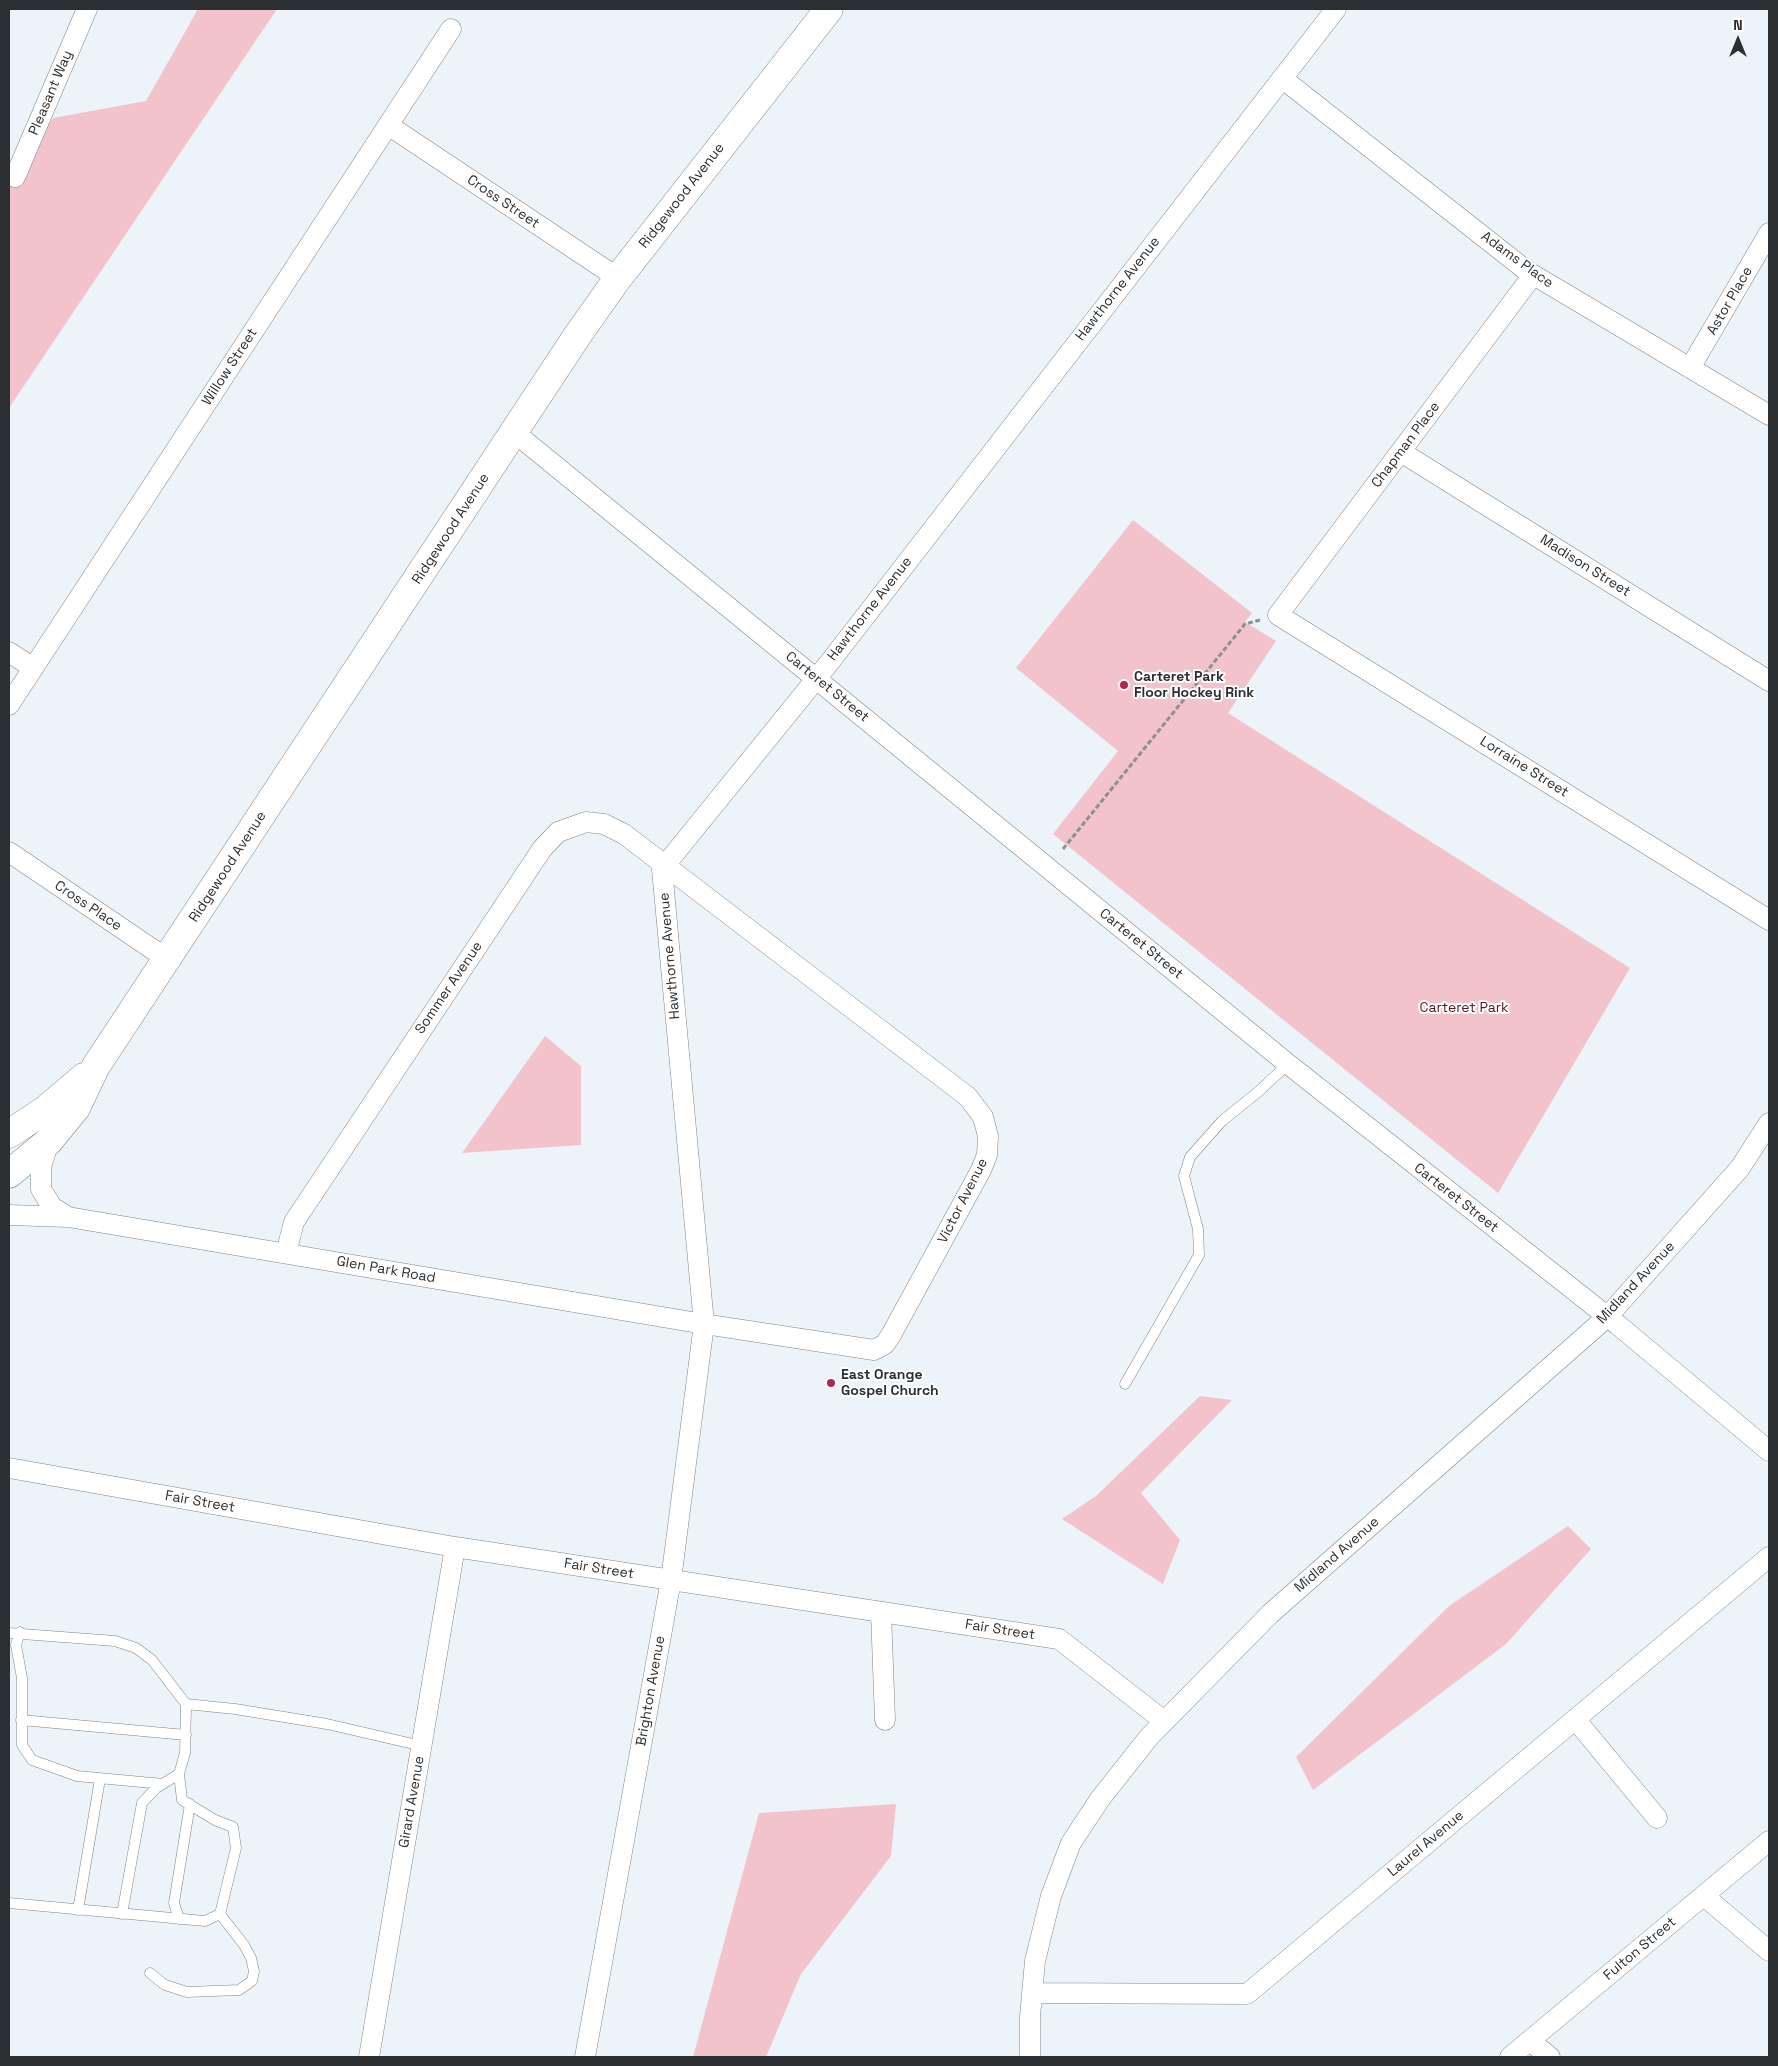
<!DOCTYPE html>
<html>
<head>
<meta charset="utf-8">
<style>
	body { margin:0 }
	#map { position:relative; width:1778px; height:2066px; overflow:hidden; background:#ecf4fa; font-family:"Space Grotesk",sans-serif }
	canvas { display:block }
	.frame { position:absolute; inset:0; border:10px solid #2b2f31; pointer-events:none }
	.north { position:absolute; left:1713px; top:15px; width:50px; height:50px; -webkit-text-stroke:4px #fff; paint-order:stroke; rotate:0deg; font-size:14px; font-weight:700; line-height:20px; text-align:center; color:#2b2f31 }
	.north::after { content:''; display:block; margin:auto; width:18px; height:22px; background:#2b2f31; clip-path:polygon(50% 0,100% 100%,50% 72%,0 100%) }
</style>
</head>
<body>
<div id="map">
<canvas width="1778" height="2066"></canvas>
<div class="frame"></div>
<div class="north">N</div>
</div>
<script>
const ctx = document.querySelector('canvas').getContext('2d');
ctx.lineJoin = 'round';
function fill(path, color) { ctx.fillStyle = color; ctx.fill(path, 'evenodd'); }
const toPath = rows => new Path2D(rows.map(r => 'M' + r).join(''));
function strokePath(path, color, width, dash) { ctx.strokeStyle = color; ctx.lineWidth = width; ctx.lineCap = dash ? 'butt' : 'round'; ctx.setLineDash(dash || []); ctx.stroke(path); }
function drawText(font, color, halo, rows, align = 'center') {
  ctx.font = font + ' "Space Grotesk",sans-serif'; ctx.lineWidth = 4; ctx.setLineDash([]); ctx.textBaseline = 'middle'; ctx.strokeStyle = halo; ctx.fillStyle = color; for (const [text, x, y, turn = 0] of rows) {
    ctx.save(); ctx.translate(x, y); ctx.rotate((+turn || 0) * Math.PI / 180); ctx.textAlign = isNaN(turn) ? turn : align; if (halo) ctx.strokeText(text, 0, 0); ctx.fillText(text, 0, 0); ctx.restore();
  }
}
const green = toPath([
	[198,9,277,9,9,408,9,184,53,118,146,101],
	[1133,520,1252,613,1245,622,1276,641,1228,713,1630,968,1498,1193,1053,834,1118,751,1016,668],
	[545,1036,581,1066,581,1145,462,1153],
	[1200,1396,1232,1400,1141,1493,1180,1540,1163,1584,1062,1519,1096,1496],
	[1568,1526,1591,1549,1506,1644,1313,1790,1296,1757,1449,1606],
	[896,1804,891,1856,801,1974,766,2057,693,2057,759,1813]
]);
const path = toPath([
	[1063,849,1245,624,1260,620]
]);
const lane = toPath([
	[1125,1384,1199,1255,1198,1229,1184,1176,1190,1157,1222,1121,1258,1092,1288,1064],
	[20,1632,16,1645,22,1678,22,1745,32,1760,77,1776,163,1784],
	[9,1633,115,1641,136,1648,152,1660,186,1704,185,1753,179,1774,182,1800,215,1820,233,1827,236,1848,220,1914,205,1921,9,1903],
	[186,1704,235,1709,327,1724,422,1746],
	[21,1720,186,1735],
	[78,1910,100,1779],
	[122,1914,142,1803,156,1788,179,1774],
	[179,1919,174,1903,190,1804],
	[150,1973,165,1985,187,1992,239,1990,252,1981,254,1971,251,1958,244,1945,220,1914]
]);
const street = toPath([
	[1283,79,1527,271,1769,415],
	[388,125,618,278],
	[9,174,15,177,87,9],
	[1533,275,1278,615,1769,920],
	[1690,368,1769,233],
	[515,433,1288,1064,1618,1325,1769,1451],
	[1401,452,1769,681],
	[9,652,33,668],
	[9,705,451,29],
	[9,852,167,959],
	[49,1141,41,1167,41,1189,52,1207,68,1217],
	[9,1215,68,1217,704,1324,874,1350,885,1344,891,1335,981,1170,987,1155,988,1136,983,1117,968,1097,624,834,604,824,586,822,558,832,542,849,294,1222,286,1253],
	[9,1468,455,1547,1059,1639,1164,1721],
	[881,1612,885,1720],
	[1575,1719,1657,1818],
	[1704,1896,1769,1951],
	[1032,1993,1247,1994,1769,1557],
	[1530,2041,1550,2057],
	[369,2057,455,1547],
	[585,2057,671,1580,704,1324,662,869,829,663,1336,9],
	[1030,2057,1030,2017,1035,1961,1051,1896,1071,1843,1100,1799,1149,1737,1270,1614,1607,1317,1740,1168,1769,1123],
	[1510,2057,1769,1841]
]);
const secondary = toPath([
	[9,1134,45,1110,84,1077],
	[9,1174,49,1141,76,1108,96,1066,577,336,618,278,829,9]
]);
const markers = [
	[1124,685,5,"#b52553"],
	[831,1383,5,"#b52553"]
];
const streetNames = [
	["Pleasant Way",51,93,-67],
	["Ridgewood Avenue",682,196,-52],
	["Cross Street",503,202,34],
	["Adams Place",1517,260,36],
	["Hawthorne Avenue",1118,289,-52],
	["Astor Place",1730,301,-60],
	["Willow Street",230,367,-57],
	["Chapman Place",1406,445,-53],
	["Ridgewood Avenue",451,529,-57],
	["Madison Street",1585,566,32],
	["Hawthorne Avenue",870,609,-52],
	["Carteret Street",827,687,39],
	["Lorraine Street",1524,767,32],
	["Ridgewood Avenue",228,867,-57],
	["Cross Place",88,906,34],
	["Carteret Street",1141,944,39],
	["Hawthorne Avenue",670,956,-95],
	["Sommer Avenue",449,988,-56],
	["Carteret Street",1456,1198,38],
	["Victor Avenue",963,1201,-63],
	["Glen Park Road",386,1270,10],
	["Midland Avenue",1636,1283,-47],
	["Fair Street",200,1502,10],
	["Midland Avenue",1337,1555,-41],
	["Fair Street",599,1569,9],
	["Fair Street",1000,1630,9],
	["Brighton Avenue",651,1691,-80],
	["Girard Avenue",412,1802,-80],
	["Laurel Avenue",1426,1844,-40],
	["Fulton Street",1640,1949,-40]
];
const poiNames = [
	["Carteret Park",1134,677],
	["Floor Hockey Rink",1134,693],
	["East Orange",841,1375],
	["Gospel Church",841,1391]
];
const parkNames = [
	["Carteret Park",1464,1008]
];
fill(green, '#f2c3ca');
strokePath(lane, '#7d858a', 11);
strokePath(street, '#7d858a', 21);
strokePath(secondary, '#7d858a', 29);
strokePath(path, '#8a9094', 3, [5, 2.5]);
strokePath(lane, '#fff', 10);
strokePath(street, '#fff', 20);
strokePath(secondary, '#fff', 28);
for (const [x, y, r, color] of markers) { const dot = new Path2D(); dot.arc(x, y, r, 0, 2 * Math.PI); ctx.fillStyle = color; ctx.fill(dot); strokePath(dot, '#fff', 2); }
drawText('14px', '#2b2f31', '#fff', streetNames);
drawText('bold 14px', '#2b2f31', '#fff', poiNames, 'left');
drawText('14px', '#581428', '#fff', parkNames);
</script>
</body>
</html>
